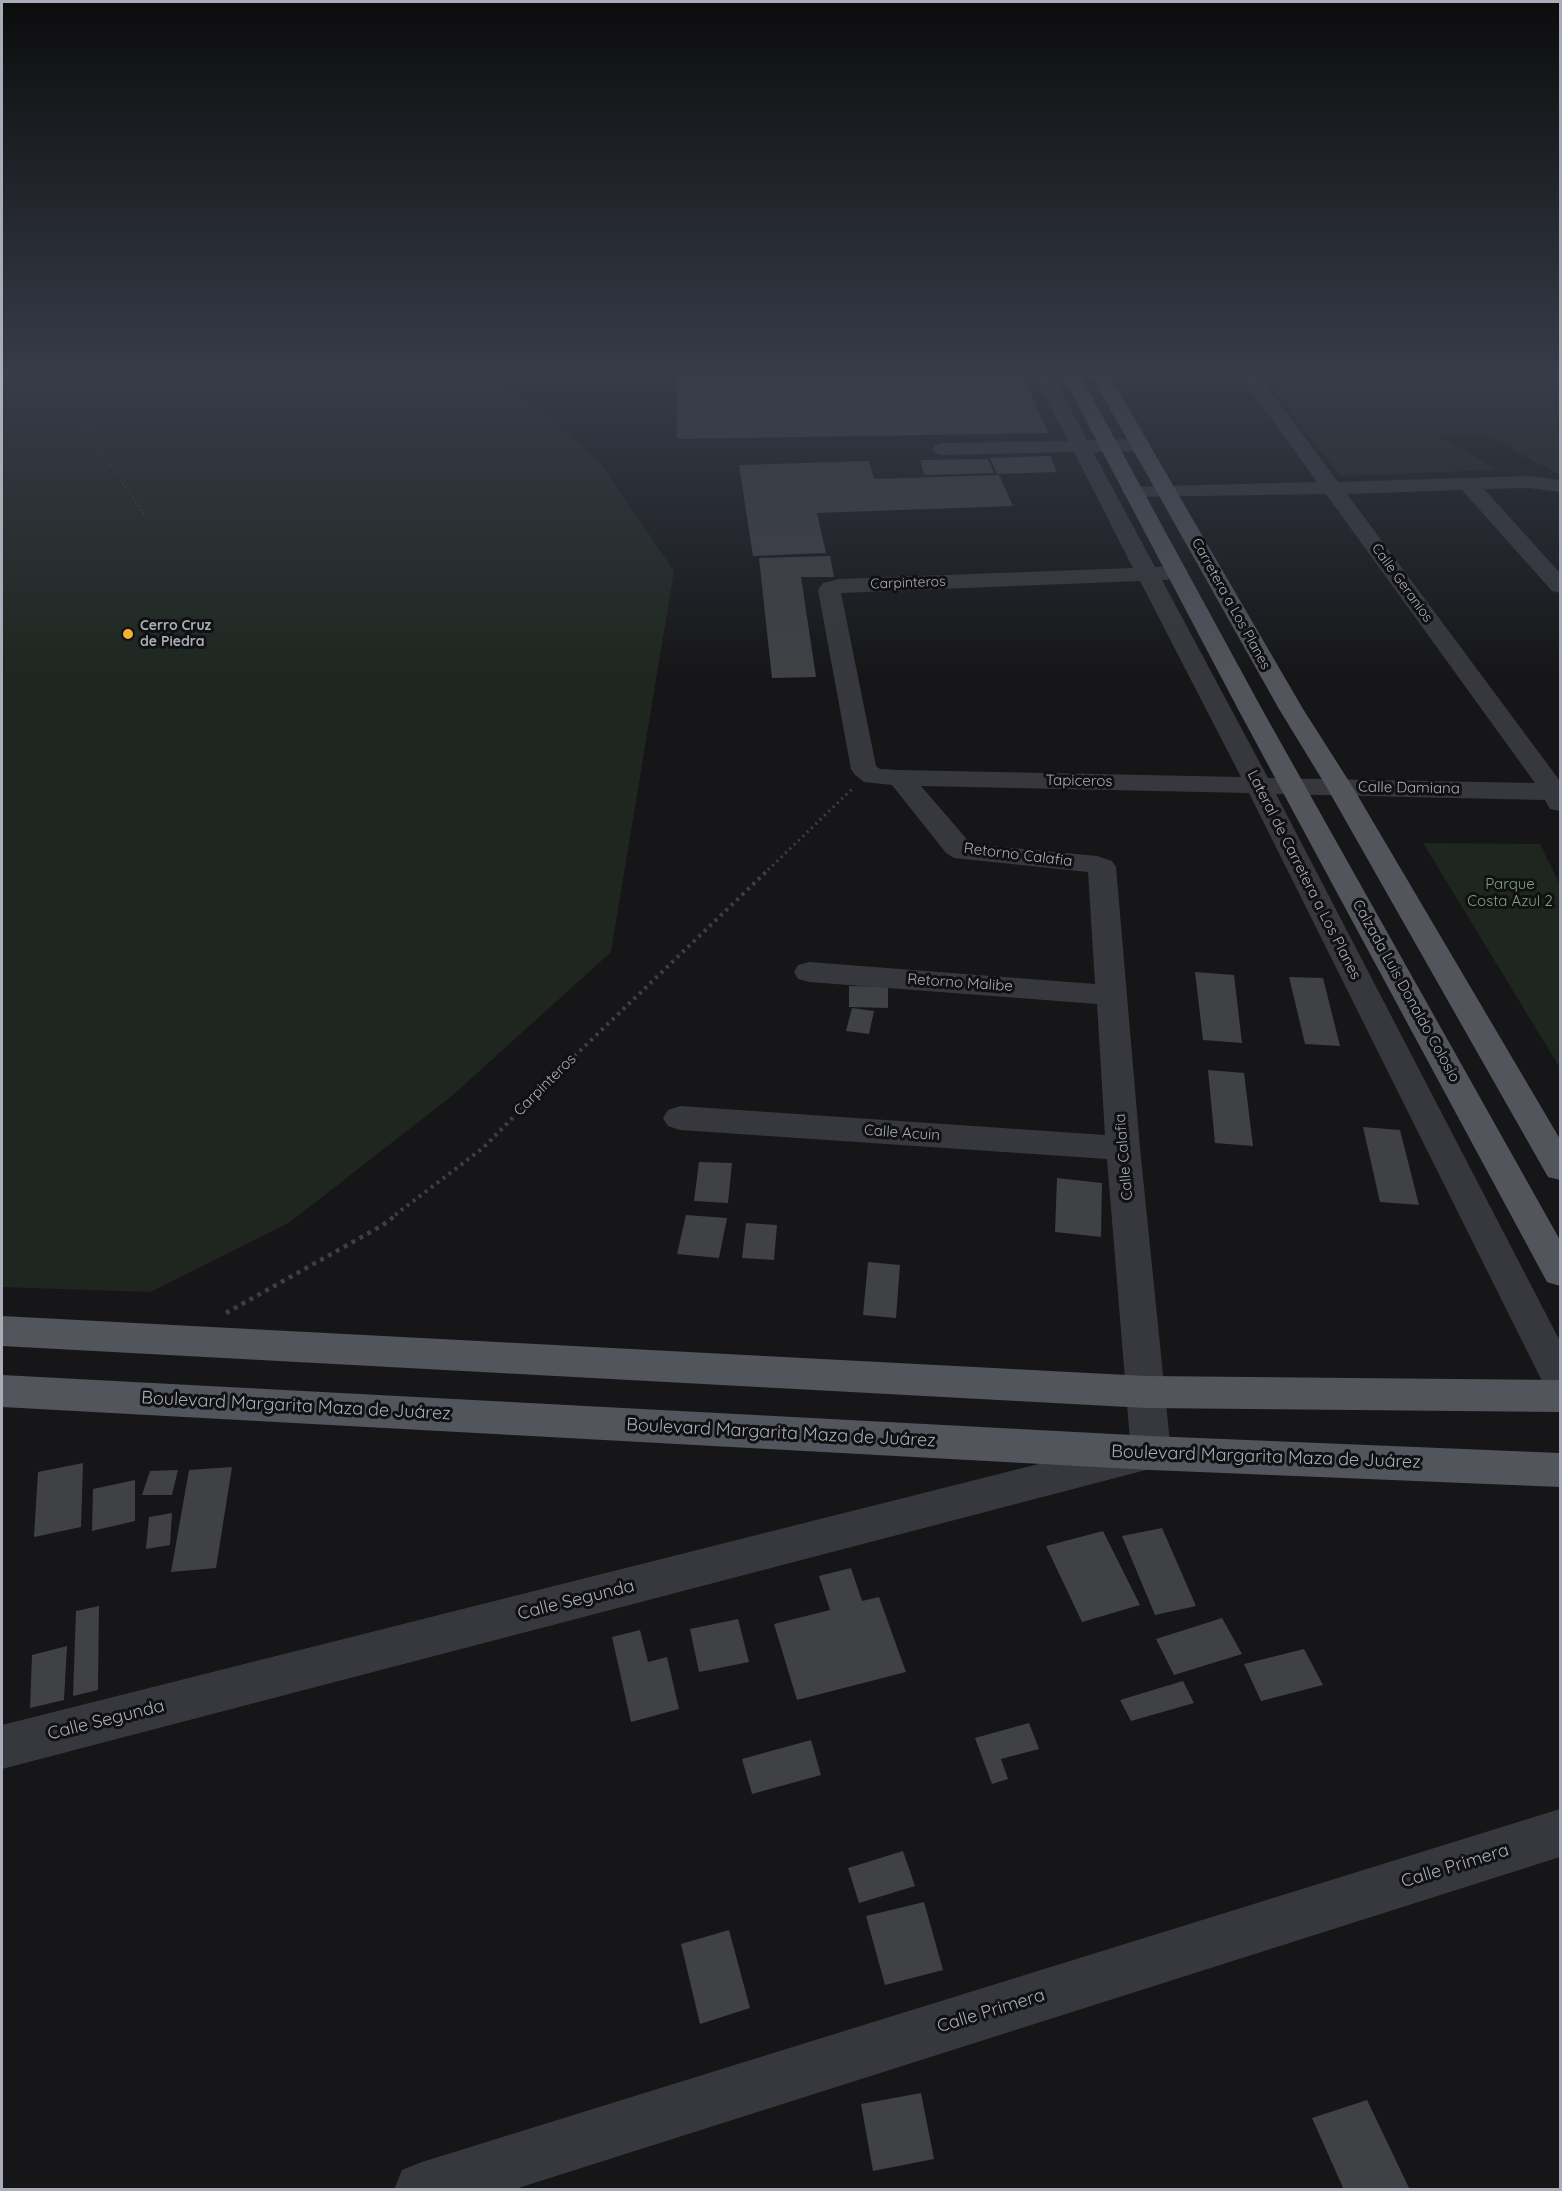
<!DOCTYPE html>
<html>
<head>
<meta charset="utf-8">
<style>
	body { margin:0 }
	#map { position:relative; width:1562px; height:2191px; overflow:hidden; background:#161618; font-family:Quicksand,sans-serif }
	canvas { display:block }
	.frame { position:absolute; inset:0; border:3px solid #a8adb8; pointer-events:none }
</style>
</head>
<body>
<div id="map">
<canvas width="1562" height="2191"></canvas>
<div class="frame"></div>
</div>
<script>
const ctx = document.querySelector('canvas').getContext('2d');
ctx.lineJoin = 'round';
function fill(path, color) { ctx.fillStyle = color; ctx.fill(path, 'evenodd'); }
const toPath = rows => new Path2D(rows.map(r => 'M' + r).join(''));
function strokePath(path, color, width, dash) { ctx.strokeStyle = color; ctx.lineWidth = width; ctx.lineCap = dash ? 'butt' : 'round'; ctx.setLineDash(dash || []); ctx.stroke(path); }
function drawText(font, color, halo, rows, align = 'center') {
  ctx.font = font + ' Quicksand,sans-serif'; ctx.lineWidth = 6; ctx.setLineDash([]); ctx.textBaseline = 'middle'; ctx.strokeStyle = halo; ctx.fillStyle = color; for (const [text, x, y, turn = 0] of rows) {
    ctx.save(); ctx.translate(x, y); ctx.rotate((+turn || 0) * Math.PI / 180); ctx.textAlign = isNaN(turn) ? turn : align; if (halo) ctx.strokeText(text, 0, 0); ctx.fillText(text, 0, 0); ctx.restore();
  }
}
const green = toPath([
	[2,375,489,375,542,409,601,464,674,571,611,952,453,1095,290,1222,150,1292,2,1287],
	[1262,375,1560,375,1560,475,1481,433,1440,436,1498,470,1340,476],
	[1423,843,1540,844,1560,885,1560,1068]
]);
const building = toPath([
	[677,375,1024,375,1048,433,677,439],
	[1050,456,1057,472,997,474,990,458],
	[988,459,994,473,924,475,920,460],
	[869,461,874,479,999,475,1013,506,817,513,826,553,753,556,739,465],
	[830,556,834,577,801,577,816,677,772,678,759,558],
	[1195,972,1234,975,1242,1043,1203,1040],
	[1289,977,1323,978,1340,1046,1305,1044],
	[849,986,888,987,888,1008,849,1007],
	[852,1008,874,1011,869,1034,846,1031],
	[1208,1070,1244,1073,1253,1146,1215,1143],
	[1363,1127,1400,1130,1419,1205,1380,1202],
	[699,1162,732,1163,728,1203,694,1201],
	[1057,1178,1102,1183,1101,1237,1055,1232],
	[686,1215,727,1218,719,1258,677,1254],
	[746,1223,777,1225,774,1260,742,1258],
	[868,1262,900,1265,896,1318,863,1315],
	[83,1463,81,1527,34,1537,38,1472],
	[232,1467,216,1568,171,1572,189,1470],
	[178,1470,172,1495,142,1495,150,1471],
	[135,1480,135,1521,92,1531,93,1489],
	[172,1513,170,1545,146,1549,149,1517],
	[1162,1528,1196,1606,1155,1615,1122,1536],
	[1103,1531,1140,1605,1082,1622,1046,1546],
	[851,1568,862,1601,879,1597,906,1672,797,1700,774,1624,830,1610,819,1576],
	[99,1606,98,1690,73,1696,76,1611],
	[1222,1618,1242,1654,1174,1675,1156,1639],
	[738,1619,749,1662,699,1672,690,1629],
	[640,1630,648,1662,667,1657,679,1709,631,1722,612,1637],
	[67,1646,64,1700,30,1708,32,1655],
	[1304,1649,1323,1685,1261,1701,1244,1664],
	[1183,1681,1194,1703,1131,1721,1120,1700],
	[1029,1723,1039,1749,1001,1759,1008,1779,992,1784,975,1738],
	[811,1740,821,1775,752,1794,742,1759],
	[903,1851,915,1886,859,1903,848,1868],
	[924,1902,943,1970,885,1985,866,1916],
	[729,1930,750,2008,700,2024,681,1944],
	[921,2093,934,2159,873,2171,861,2104],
	[1367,2100,1410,2190,1344,2190,1312,2118]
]);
const pathFar3 = toPath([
	[54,375,68,377],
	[69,375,65,398,145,516]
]);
const pathFar2 = toPath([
	[768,870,852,789]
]);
const pathFar1 = toPath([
	[395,1215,483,1148,559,1071,769,869]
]);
const path = toPath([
	[226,1313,383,1225,397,1214]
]);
const minor = toPath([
	[1034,375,1052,375,1087,440,1141,439,1148,441,1151,445,1148,449,1141,451,1093,452,1155,567,1177,566,1185,568,1188,573,1185,578,1162,580,1268,778,1535,783,1326,494,1132,497,1125,495,1122,491,1125,487,1317,482,1240,375,1258,375,1338,482,1529,476,1560,480,1560,492,1529,488,1484,489,1560,573,1560,593,1552,591,1462,490,1347,494,1560,781,1560,811,1550,809,1545,800,1276,794,1560,1341,1560,1393,1546,1389,1249,793,921,786,971,844,1097,856,1112,861,1116,867,1140,1148,1171,1453,1165,1465,2,1769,2,1725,1130,1441,1107,1159,680,1130,668,1126,663,1118,668,1110,680,1106,1105,1135,1097,1004,809,982,798,979,794,972,798,965,809,962,1095,984,1088,872,954,858,946,853,892,785,864,782,855,775,851,769,818,590,823,583,839,579,1133,568,1074,452,942,455,935,453,932,449,935,445,942,443,1068,441,1034,375],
	[1140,581,1241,777,900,770,880,769,876,766,841,593,1140,581],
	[1560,1809,1560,1857,512,2190,394,2190,402,2170,422,2162,1560,1809]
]);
const major = toPath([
	[1062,375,1080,375,1263,711,1560,1240,1560,1286,1547,1282,1239,711,1062,375],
	[1091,375,1109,375,1303,709,1352,786,1560,1139,1560,1180,1548,1177,1326,786,1279,709,1091,375],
	[2,1316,1146,1376,1560,1380,1560,1412,1146,1408,2,1346,2,1316],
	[2,1375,1151,1436,1560,1453,1560,1487,1151,1470,2,1407,2,1375]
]);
const markers = [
	[128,634,6,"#f2b134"]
];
const farStreetnames = [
	["Carpinteros",908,583,-2],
	["Calle Geranios",1402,583,54],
	["Carretera a Los Planes",1231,604,61]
];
const farPoinames = [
	["Cerro Cruz",140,626],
	["de Piedra",140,642]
];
const streetNames = [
	["Tapiceros",1079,781,1],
	["Calle Damiana",1409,788,1],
	["Retorno Calafia",1018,855,7],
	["Lateral de Carretera a Los Planes",1304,875,63],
	["Retorno Malibe",960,983,4],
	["Calzada Luis Donaldo Colosio",1406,991,61],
	["Carpinteros",545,1085,-45],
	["Calle Acuin",902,1133,4],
	["Calle Calafia",1124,1157,-95]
];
const parkNames = [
	["Parque",1510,884],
	["Costa Azul 2",1510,901]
];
const nearStreetnames = [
	["Boulevard Margarita Maza de Juárez",296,1406,3],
	["Boulevard Margarita Maza de Juárez",781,1433,3],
	["Boulevard Margarita Maza de Juárez",1266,1457,2],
	["Calle Segunda",576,1600,-14],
	["Calle Segunda",106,1720,-14],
	["Calle Primera",1455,1866,-17],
	["Calle Primera",991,2011,-17]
];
fill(green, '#1e261f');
fill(building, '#404145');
strokePath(pathFar3, '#3d3f44', 2, [1.5, 3]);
strokePath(pathFar2, '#3d3f44', 3, [2, 4]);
strokePath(pathFar1, '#3d3f44', 4, [3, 4.5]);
strokePath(path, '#3d3f44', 4.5, [4, 5]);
fill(minor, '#37383d');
fill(major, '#53555c');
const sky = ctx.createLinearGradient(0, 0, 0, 681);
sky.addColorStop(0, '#0c0c0d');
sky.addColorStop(0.55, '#363c48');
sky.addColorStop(1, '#363c4800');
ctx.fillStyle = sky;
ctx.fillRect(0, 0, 1562, 681);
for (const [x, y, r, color] of markers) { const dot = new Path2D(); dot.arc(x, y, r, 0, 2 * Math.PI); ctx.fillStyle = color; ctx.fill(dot); strokePath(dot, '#111113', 2); }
drawText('14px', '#a8adb8', '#111113', farStreetnames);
drawText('bold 14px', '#a8adb8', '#111113', farPoinames, 'left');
drawText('15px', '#a8adb8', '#111113', streetNames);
drawText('15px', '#7fa381', '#111113', parkNames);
drawText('18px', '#a8adb8', '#111113', nearStreetnames);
</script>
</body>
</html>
